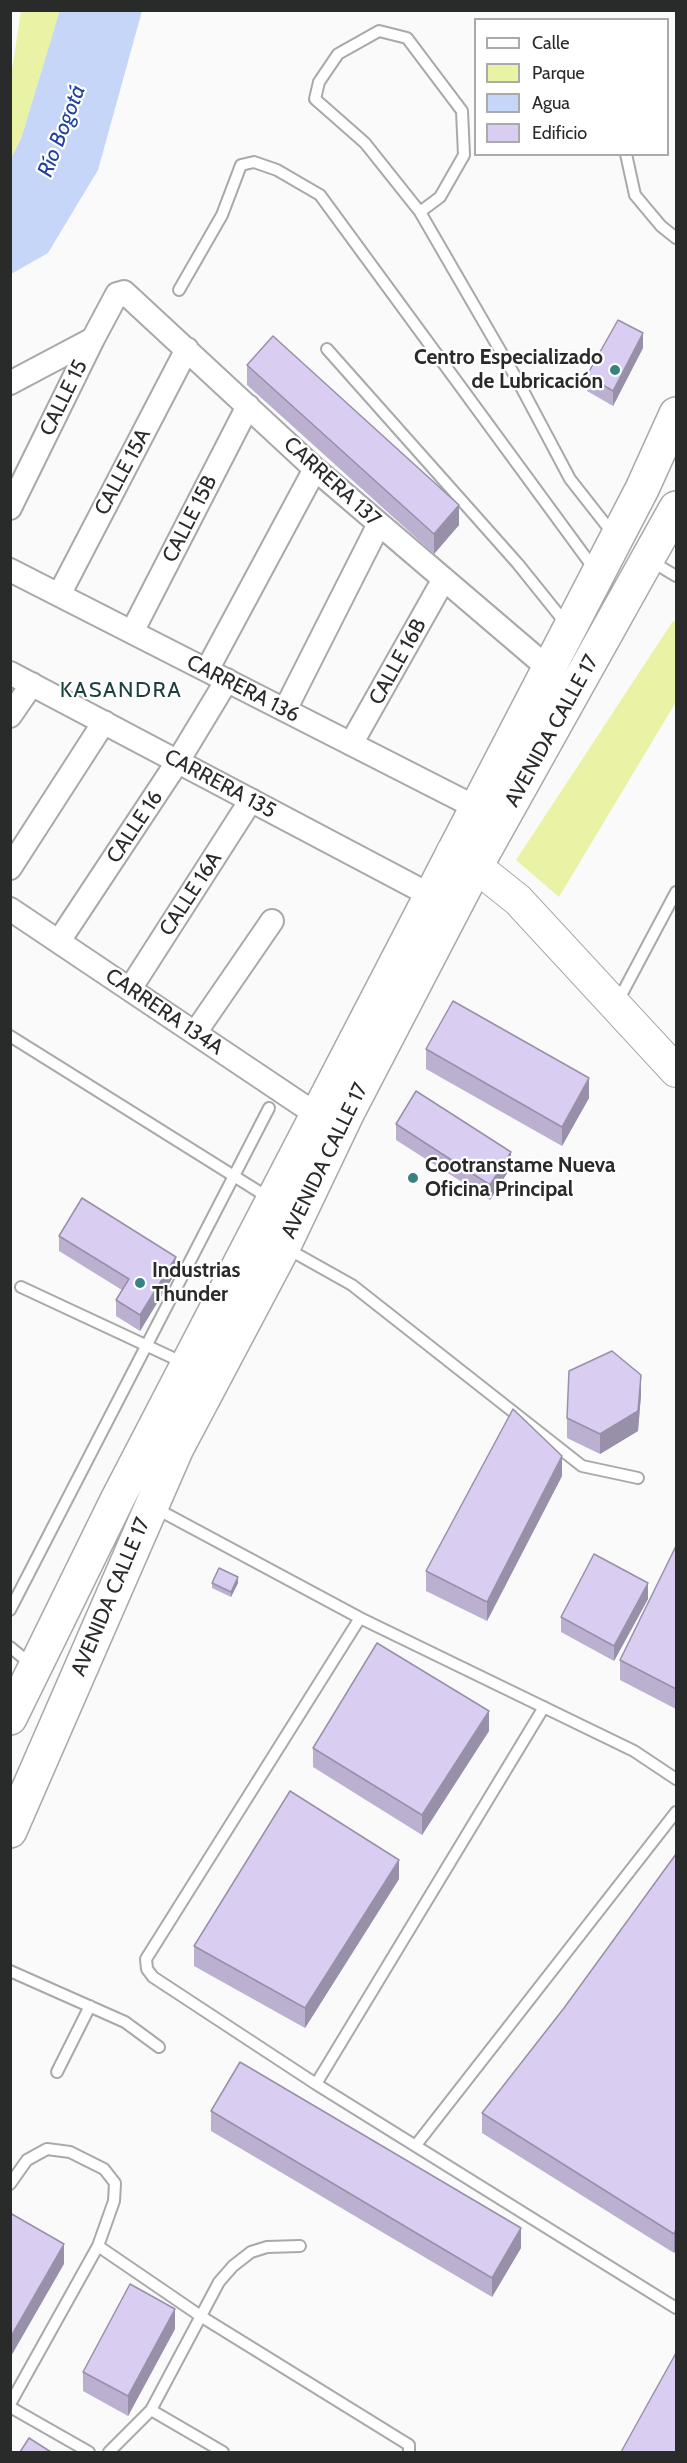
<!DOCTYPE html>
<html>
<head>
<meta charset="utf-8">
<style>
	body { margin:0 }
	#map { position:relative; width:687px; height:2463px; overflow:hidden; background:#fafafb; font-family:Cabin,sans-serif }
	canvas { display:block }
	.frame { position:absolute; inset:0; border:12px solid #292a2a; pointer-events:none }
	.legend { position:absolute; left:474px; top:18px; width:195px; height:138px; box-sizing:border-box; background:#fff; border:2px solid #a9aaaa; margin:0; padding:8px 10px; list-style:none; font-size:18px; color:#292a2a }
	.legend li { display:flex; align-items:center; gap:12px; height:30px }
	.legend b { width:30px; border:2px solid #a9aaaa }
</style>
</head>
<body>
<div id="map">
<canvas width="687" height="2463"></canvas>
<div class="frame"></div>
<ul class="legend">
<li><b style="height:8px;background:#fff"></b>Calle</li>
<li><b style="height:16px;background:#eaf3a5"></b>Parque</li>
<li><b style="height:16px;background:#c6d6f9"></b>Agua</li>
<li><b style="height:16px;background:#d9cdf1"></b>Edificio</li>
</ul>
</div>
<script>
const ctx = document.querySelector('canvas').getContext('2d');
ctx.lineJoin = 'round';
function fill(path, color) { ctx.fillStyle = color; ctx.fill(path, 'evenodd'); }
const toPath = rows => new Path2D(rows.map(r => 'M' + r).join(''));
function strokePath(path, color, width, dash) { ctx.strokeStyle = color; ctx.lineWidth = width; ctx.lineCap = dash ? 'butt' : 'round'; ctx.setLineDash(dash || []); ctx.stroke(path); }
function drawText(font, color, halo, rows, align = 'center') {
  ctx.font = font + ' Cabin,sans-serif'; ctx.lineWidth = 4.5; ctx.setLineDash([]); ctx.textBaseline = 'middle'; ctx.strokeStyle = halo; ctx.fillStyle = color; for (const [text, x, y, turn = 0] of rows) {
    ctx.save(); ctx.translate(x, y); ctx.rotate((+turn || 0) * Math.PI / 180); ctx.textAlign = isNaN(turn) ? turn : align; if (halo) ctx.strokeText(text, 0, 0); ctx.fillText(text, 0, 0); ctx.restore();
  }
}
const green = toPath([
	[21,11,60,11,21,139,11,158,11,77],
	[673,621,676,623,676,702,559,897,516,860]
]);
const water = toPath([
	[60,10,142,11,98,170,48,253,11,274,11,158,21,139]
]);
const lane = toPath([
	[626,154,635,195,661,226,676,238],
	[420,212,365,143,315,99,319,82,338,54,379,31,407,38,462,111,464,155,440,197,420,212,519,383,570,479,614,535],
	[179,290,222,215,241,165,254,162,277,170,320,195,595,570],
	[327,349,518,564,567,625],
	[649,560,676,576],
	[617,1003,676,892],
	[10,1036,269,1198],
	[286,1248,352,1285,582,1466,638,1478],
	[21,1287,184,1363],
	[155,1508,360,1618,634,1751,676,1779],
	[10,1610,269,1108],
	[360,1618,146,1959,147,1969,153,1977,316,2084,676,2308],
	[10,1647,32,1665],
	[10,1971,125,2022,159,2047],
	[57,2072,90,2006],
	[316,2084,544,1707],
	[416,2145,676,1812],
	[10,2184,27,2160,47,2149,70,2152,104,2169,115,2183,114,2201,98,2246],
	[10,2404,98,2246,202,2317,409,2445,409,2452],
	[10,2407,89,2452],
	[151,2410,223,2452],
	[109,2452,151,2410,219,2282,233,2266,251,2252,267,2247,300,2246]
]);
const street = toPath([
	[10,383,93,339],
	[10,508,93,339,117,294,124,292,315,469,548,668],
	[10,570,475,807],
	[59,595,187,349],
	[132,632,248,406],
	[207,670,315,469],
	[10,673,430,895],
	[285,710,379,524],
	[10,716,32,684],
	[351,744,444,579],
	[10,868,104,722],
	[10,909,317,1115],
	[59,941,178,761,227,680],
	[130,989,251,800],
	[195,1033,272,921]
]);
const secondary = toPath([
	[452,853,488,876,518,900,676,1071]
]);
const primary = toPath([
	[10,1718,118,1498,642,489,676,414],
	[10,1831,177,1448,284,1246,348,1112,475,868,676,508]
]);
const wall = toPath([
	[643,348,613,406,587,391,587,375],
	[247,365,459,525,434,554,247,385],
	[426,1049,589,1098,562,1146,426,1069],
	[396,1124,511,1167,490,1200,396,1140],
	[59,1236,176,1272,140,1331,116,1316,116,1300,122,1290,59,1251],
	[641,1395,638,1431,600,1454,567,1438,567,1418],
	[562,1476,487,1621,426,1591,426,1571],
	[676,1546,676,1709,620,1680,620,1660],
	[212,1583,238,1583,231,1597,212,1588],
	[648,1599,614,1661,561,1632,561,1617],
	[489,1731,422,1835,313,1767,313,1748],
	[676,1854,676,2249,674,2253,482,2133,482,2113,564,2008],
	[399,1879,305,2028,194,1966,194,1946],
	[211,2111,521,2248,492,2297,211,2131],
	[175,2329,128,2416,83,2391,83,2372]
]);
const shadedWall = toPath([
	[643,333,643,348,613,406,613,391],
	[459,505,459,525,434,554,434,534],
	[589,1078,589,1098,562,1146,562,1127],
	[511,1152,511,1167,490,1200,490,1185],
	[176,1257,176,1272,140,1331,140,1315],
	[641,1375,641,1395,638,1431,600,1454,600,1434],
	[562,1456,562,1476,487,1621,487,1602],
	[238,1577,238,1583,231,1597,231,1592],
	[648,1583,648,1599,614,1661,614,1646],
	[489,1711,489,1731,422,1835,422,1815],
	[399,1860,399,1879,305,2028,305,2008],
	[521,2228,521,2248,492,2297,492,2278],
	[676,2229,676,2249,674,2253,674,2234],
	[64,2244,64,2264,10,2358,10,2338],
	[175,2309,175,2329,128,2416,128,2396]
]);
const building = toPath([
	[618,320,643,333,613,391,587,375,618,320],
	[273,336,459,505,434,534,247,365,273,336],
	[453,1001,589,1078,562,1127,426,1049,453,1001],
	[416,1091,511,1152,490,1185,396,1124,416,1091],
	[82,1198,176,1257,140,1315,116,1300,129,1279,59,1236,82,1198],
	[612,1351,641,1375,638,1411,600,1434,567,1418,569,1371,612,1351],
	[513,1409,562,1456,487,1602,426,1571,513,1409],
	[676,1546,676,1689,620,1660,676,1546],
	[594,1554,648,1583,614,1646,561,1617,594,1554],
	[219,1568,238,1577,231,1592,212,1583,219,1568],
	[377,1643,489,1711,422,1815,313,1748,377,1643],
	[290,1791,399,1860,305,2008,194,1946,290,1791],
	[676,1854,676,2229,674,2234,482,2113,564,2008,676,1854],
	[240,2062,521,2228,492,2278,211,2111,240,2062],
	[10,2213,64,2244,10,2338,10,2213],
	[130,2284,175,2309,128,2396,83,2372,130,2284],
	[676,2353,676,2452,621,2452,676,2353],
	[29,2438,51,2452,20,2452,29,2438]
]);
const markers = [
	[615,370,6,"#398284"],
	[413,1178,6,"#398284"],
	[140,1283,6,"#398284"]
];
const poiNames = [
	["Centro Especializado",603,358,"right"],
	["de Lubricación",603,382,"right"],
	["Cootranstame Nueva",425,1166],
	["Oficina Principal",425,1190],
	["Industrias",152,1271],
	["Thunder",152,1295]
];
const streetNames = [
	["CALLE 15",64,398,-64],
	["CALLE 15A",123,472,-62],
	["CARRERA 137",332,482,42],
	["CALLE 15B",190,519,-63],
	["CALLE 16B",398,662,-61],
	["CARRERA 136",243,689,27],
	["AVENIDA CALLE 17",552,731,-61],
	["CARRERA 135",220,784,28],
	["CALLE 16",135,827,-56],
	["CALLE 16A",191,894,-57],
	["CARRERA 134A",164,1012,34],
	["AVENIDA CALLE 17",325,1161,-64],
	["AVENIDA CALLE 17",111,1597,-67]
];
const waterNames = [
	["Río Bogotá",62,131,-69]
];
const neighbourhoodNames = [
	["KASANDRA",121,691]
];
fill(green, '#eaf3a5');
fill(water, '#c6d6f9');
strokePath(lane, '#a8a9aa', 14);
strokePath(street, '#a8a9aa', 26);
strokePath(secondary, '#a8a9aa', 34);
strokePath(primary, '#a8a9aa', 36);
strokePath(lane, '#fff', 10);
strokePath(street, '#fff', 22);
strokePath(secondary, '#fff', 32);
strokePath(primary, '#fff', 33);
fill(wall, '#bbb0cf');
fill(shadedWall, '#9890a9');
fill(building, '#d9cdf1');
strokePath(building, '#9890a9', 1.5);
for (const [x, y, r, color] of markers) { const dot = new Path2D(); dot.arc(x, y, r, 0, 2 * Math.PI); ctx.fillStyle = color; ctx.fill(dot); strokePath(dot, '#fff', 2); }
drawText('bold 21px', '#292a2a', '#fff', poiNames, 'left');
drawText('21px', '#292a2a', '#fff', streetNames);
drawText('italic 22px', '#2042a0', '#fff', waterNames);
ctx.letterSpacing = '1.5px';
drawText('22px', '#1c3f3f', '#fff', neighbourhoodNames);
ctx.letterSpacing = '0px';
</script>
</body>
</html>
